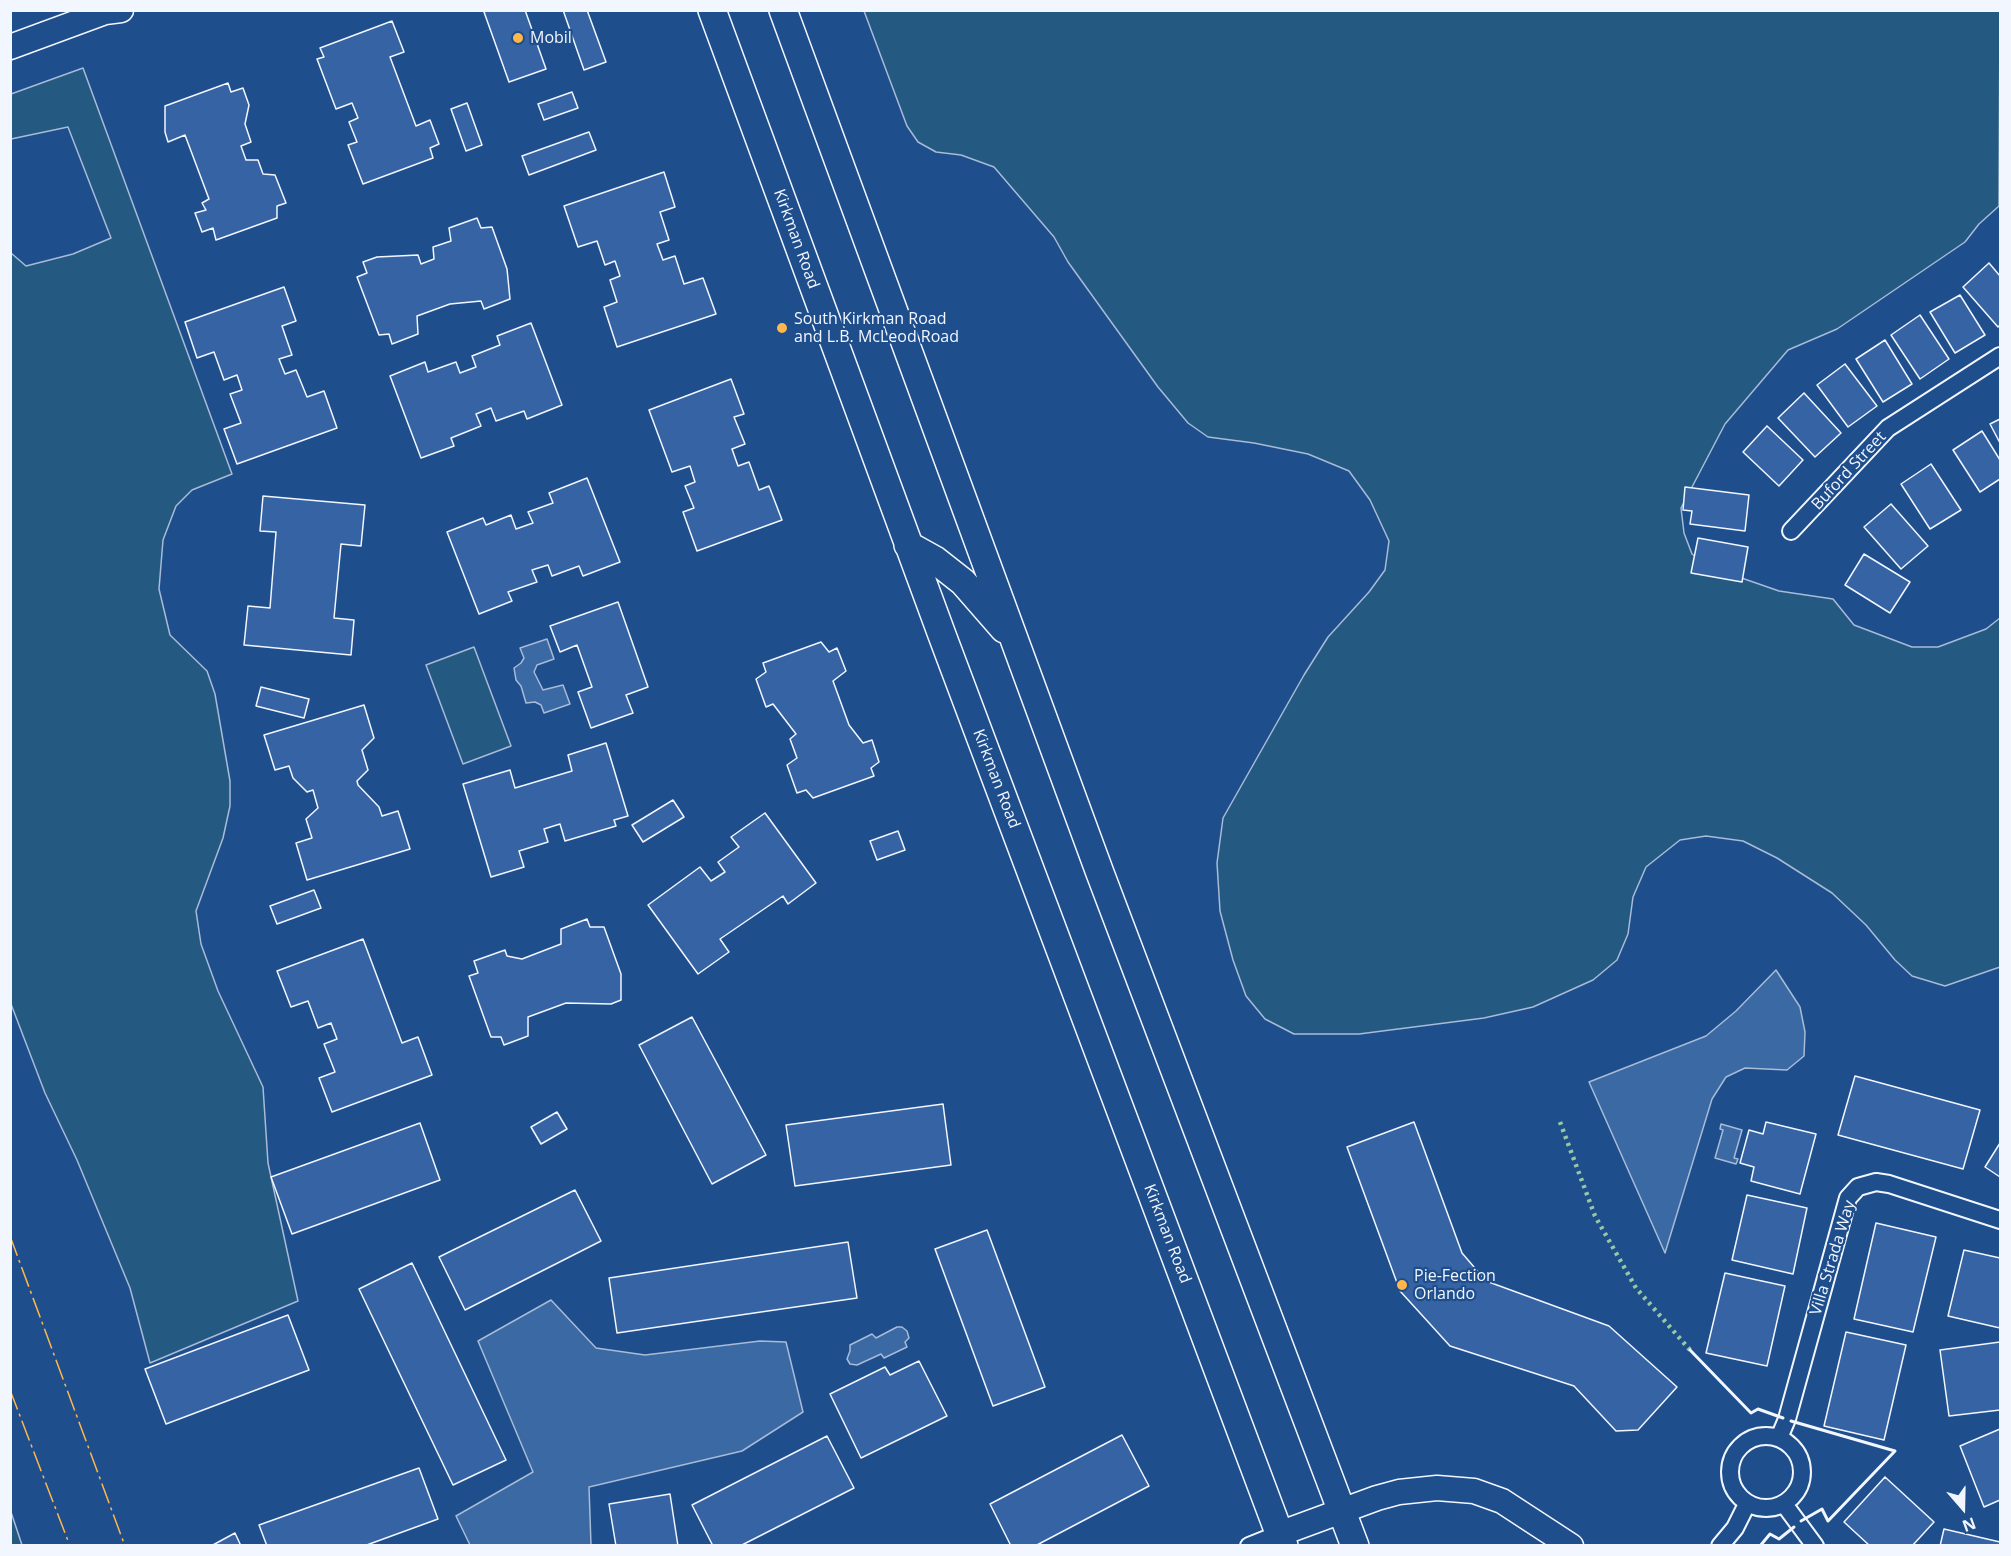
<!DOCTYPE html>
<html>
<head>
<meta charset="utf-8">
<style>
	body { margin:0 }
	#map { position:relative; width:2011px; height:1556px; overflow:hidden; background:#1f4e8c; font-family:"Open Sans",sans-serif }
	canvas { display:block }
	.frame { position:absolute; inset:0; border:12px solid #f2f6ff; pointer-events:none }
	.north { position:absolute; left:1933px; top:1478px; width:60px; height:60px; -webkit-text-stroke:4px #1f4e8c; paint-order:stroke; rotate:160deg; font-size:16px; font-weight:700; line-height:24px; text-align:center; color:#f2f6ff }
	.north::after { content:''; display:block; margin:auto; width:21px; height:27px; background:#f2f6ff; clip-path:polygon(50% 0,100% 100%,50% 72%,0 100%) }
</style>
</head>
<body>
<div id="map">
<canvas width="2011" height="1556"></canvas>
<div class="frame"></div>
<div class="north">N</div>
</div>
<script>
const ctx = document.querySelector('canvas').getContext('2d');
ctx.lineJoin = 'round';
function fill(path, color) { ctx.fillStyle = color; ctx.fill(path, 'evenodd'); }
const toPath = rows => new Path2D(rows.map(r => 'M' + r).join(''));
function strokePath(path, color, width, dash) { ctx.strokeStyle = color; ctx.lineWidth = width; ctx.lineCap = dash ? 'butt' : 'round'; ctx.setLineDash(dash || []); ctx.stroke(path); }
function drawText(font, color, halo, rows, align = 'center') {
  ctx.font = font + ' "Open Sans",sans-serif'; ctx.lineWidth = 4.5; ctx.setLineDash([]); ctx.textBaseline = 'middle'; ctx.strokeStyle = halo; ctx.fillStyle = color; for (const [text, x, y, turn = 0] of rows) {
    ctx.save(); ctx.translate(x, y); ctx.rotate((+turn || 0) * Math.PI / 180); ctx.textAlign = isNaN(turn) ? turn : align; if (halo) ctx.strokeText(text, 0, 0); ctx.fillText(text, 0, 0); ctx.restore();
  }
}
const green = toPath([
	[864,11,2000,11,1999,206,1979,224,1965,242,1837,329,1788,350,1725,424,1681,508,1684,533,1692,554,1710,567,1779,591,1833,599,1854,625,1912,647,1938,647,1986,629,2000,618,2000,967,1945,986,1912,976,1895,960,1866,925,1832,893,1777,858,1743,841,1706,836,1680,840,1646,867,1633,897,1628,934,1617,960,1593,980,1533,1007,1484,1018,1359,1034,1294,1034,1265,1019,1246,996,1233,960,1220,911,1217,863,1223,818,1304,675,1328,637,1369,592,1385,570,1389,541,1370,500,1349,471,1308,454,1254,443,1208,437,1188,423,1158,387,1068,262,1054,237,994,167,961,155,936,152,918,142,907,126,864,11],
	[83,68,232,474,192,490,176,506,163,540,159,589,170,635,207,671,215,694,230,781,230,806,223,838,196,911,201,944,218,991,263,1087,268,1163,298,1301,150,1363,130,1288,77,1160,45,1093,11,1004,11,253,26,266,73,254,111,238,68,127,11,139,11,94,83,68],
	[474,647,511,746,463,764,426,665,474,647],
	[10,1512,11,1512,22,1545,11,1545,10,1512]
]);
const water = toPath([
	[547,639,554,659,537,665,534,672,543,690,563,685,570,704,544,713,541,705,535,702,526,703,521,686,516,680,514,668,521,663,524,658,520,648,547,639],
	[1776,970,1800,1007,1805,1032,1804,1056,1787,1070,1745,1068,1726,1077,1712,1099,1665,1253,1589,1082,1706,1036,1736,1011,1776,970],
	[1721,1124,1742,1130,1734,1158,1738,1159,1736,1164,1715,1158,1723,1130,1720,1129,1721,1124],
	[551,1300,596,1348,645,1355,760,1341,786,1342,803,1412,742,1451,589,1487,591,1545,470,1545,456,1516,533,1472,478,1341,551,1300],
	[897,1327,902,1327,907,1331,909,1338,905,1342,907,1347,884,1358,881,1354,857,1365,850,1364,847,1359,850,1351,850,1345,872,1334,876,1338,897,1327]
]);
const building = toPath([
	[488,10,525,10,546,69,509,82,484,12,488,10],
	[563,10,587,10,606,62,584,70,563,10],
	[392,21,404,52,390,57,416,126,430,120,439,144,430,148,433,158,363,184,348,145,357,142,349,122,358,118,352,103,336,109,317,59,324,57,320,48,392,21],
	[228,83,231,92,243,88,249,105,245,124,251,142,241,146,246,160,258,160,263,174,275,175,286,203,277,206,277,218,216,240,213,228,202,232,195,213,206,210,202,203,209,199,185,135,168,142,165,132,165,106,228,83],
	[572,92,578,108,544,120,538,104,572,92],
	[467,103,482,145,466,151,451,109,467,103],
	[589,132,596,150,529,175,522,156,589,132],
	[664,172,675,207,660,212,669,240,657,244,663,260,675,256,684,284,703,278,716,314,617,347,604,307,617,302,610,280,620,276,615,261,605,265,597,241,578,247,564,206,664,172],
	[477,218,481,228,492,227,507,269,510,299,484,309,481,301,450,304,417,316,418,334,392,344,389,334,379,335,357,277,367,273,363,262,377,257,418,255,421,264,434,259,433,247,451,241,449,228,477,218],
	[1989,263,2000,276,2000,325,1998,327,1963,287,1989,263],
	[284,287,296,321,282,326,292,355,279,359,285,374,296,370,307,397,324,391,337,428,237,464,224,429,241,423,230,394,242,390,237,375,224,380,214,352,197,358,185,322,284,287],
	[1960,295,1985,335,1955,353,1930,312,1960,295],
	[1920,315,1949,359,1920,379,1891,335,1920,315],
	[531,323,562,405,527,419,524,411,496,421,491,408,476,414,481,426,451,438,454,446,421,458,390,376,425,362,428,372,456,362,460,373,476,367,472,356,500,345,497,336,531,323],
	[1885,340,1912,384,1883,402,1856,359,1885,340],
	[1845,364,1877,406,1848,427,1817,385,1845,364],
	[731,379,744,414,734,417,745,444,732,449,738,466,749,462,759,490,769,486,782,520,697,551,683,512,694,508,685,486,695,482,690,466,672,472,649,410,731,379],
	[1804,393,1841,433,1815,457,1778,418,1804,393],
	[2000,419,2000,443,1990,424,2000,419],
	[1767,426,1803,460,1779,486,1743,452,1767,426],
	[1982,431,2000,460,2000,479,1980,492,1953,450,1982,431],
	[1931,464,1961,510,1930,529,1901,484,1931,464],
	[587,478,620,562,583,576,579,566,552,576,548,565,532,570,537,582,508,592,512,601,479,614,447,532,483,518,486,525,511,515,516,529,533,523,528,512,553,503,549,493,587,478],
	[1685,487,1749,495,1745,531,1690,524,1692,511,1683,510,1685,487],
	[263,496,365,505,361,546,341,544,334,618,354,620,351,655,244,645,248,606,270,608,276,532,260,531,263,496],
	[1891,504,1928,546,1901,569,1864,527,1891,504],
	[1698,538,1748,547,1742,582,1691,573,1698,538],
	[1864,554,1910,582,1890,613,1845,585,1864,554],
	[618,602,648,687,626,695,633,713,591,728,578,692,592,687,577,645,560,652,550,626,618,602],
	[821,642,829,652,837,648,846,671,833,681,849,725,863,743,872,740,879,762,871,768,874,776,813,798,806,790,797,793,787,765,797,758,790,739,796,734,773,704,766,707,756,679,766,672,763,663,821,642],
	[261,687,309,699,304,718,256,706,261,687],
	[364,705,374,738,362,750,368,770,357,781,358,785,379,807,382,816,398,811,410,849,307,880,296,843,312,838,306,819,318,808,313,790,307,792,293,778,289,766,275,770,264,735,364,705],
	[606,743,628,816,614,820,616,826,565,841,560,824,544,829,548,842,519,851,524,867,491,877,463,784,510,770,515,788,572,771,568,755,606,743],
	[673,800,684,817,643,842,632,825,673,800],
	[765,813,816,883,788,904,783,896,720,939,729,952,698,974,648,905,700,867,711,881,725,872,718,862,739,847,731,837,765,813],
	[898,831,905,850,877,860,870,841,898,831],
	[314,890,321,908,277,924,270,906,314,890],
	[587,919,590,927,604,927,621,974,621,1000,611,1004,566,1003,528,1017,528,1036,504,1045,501,1037,491,1037,469,976,478,973,474,961,505,950,507,956,522,959,561,944,561,929,587,919],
	[363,939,402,1043,418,1037,432,1075,332,1112,319,1078,335,1072,324,1044,337,1039,331,1023,318,1028,308,1001,291,1007,277,971,363,939],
	[692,1017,766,1155,712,1184,639,1045,692,1017],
	[1855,1076,1980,1110,1963,1169,1838,1135,1855,1076],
	[943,1104,951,1165,795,1186,786,1125,943,1104],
	[557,1112,567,1129,541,1144,531,1127,557,1112],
	[1414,1122,1462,1253,1486,1281,1609,1326,1677,1387,1638,1430,1616,1431,1574,1386,1450,1346,1400,1291,1347,1147,1414,1122],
	[1766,1122,1816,1134,1800,1194,1751,1181,1754,1167,1740,1163,1749,1130,1763,1134,1766,1122],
	[420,1123,440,1180,292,1234,271,1177,420,1123],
	[2000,1143,2000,1177,1985,1167,2000,1143],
	[575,1190,601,1241,465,1310,439,1257,575,1190],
	[1747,1195,1807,1208,1793,1274,1732,1260,1747,1195],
	[1876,1223,1936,1237,1913,1332,1854,1319,1876,1223],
	[987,1230,1045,1387,993,1406,935,1249,987,1230],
	[848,1242,857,1298,617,1333,609,1278,848,1242],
	[1964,1250,2000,1258,2000,1328,1948,1316,1964,1250],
	[412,1263,506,1460,453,1485,359,1289,412,1263],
	[1725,1273,1785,1286,1767,1366,1706,1353,1725,1273],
	[288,1315,309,1370,166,1424,145,1369,288,1315],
	[1846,1332,1906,1345,1884,1440,1824,1426,1846,1332],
	[2000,1342,2000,1410,1949,1416,1940,1350,2000,1342],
	[919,1361,947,1416,861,1458,830,1394,885,1367,890,1375,919,1361],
	[2000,1429,2000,1500,1984,1507,1960,1446,2000,1429],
	[1122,1435,1149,1486,1035,1546,1011,1546,990,1504,1122,1435],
	[827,1436,854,1488,740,1546,713,1546,692,1505,827,1436],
	[419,1468,438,1519,364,1546,267,1546,259,1525,419,1468],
	[1885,1477,1934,1522,1912,1546,1870,1546,1844,1522,1885,1477],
	[670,1494,678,1546,616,1546,609,1504,670,1494],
	[1944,1529,2000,1542,2000,1546,1940,1546,1944,1529],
	[235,1533,241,1546,211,1546,235,1533]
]);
const street = toPath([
	[1791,531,1888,428,2000,356],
	'1730 1472a36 36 0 1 1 72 0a36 36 0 1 1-72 0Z',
	[1779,1438,1787,1419,1848,1198,1858,1187,1876,1182,1889,1184,2000,1220],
	[1784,1504,1815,1546],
	[1249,1546,1279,1534],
	[1720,1546,1735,1528,1747,1504]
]);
const secondary = toPath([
	[10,47,105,12,121,10],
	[1279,1534,1377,1498,1399,1492,1437,1488,1474,1491,1502,1501,1571,1546]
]);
const primary = toPath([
	[712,10,942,635,1284,1546],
	[783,10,1100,873,1355,1546],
	[908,545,935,560,963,582,1004,629]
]);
const hedge = toPath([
	[1560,1122,1595,1216,1636,1288,1690,1350]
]);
const wall = toPath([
	[1690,1350,1751,1413,1758,1409,1783,1418],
	[1791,1421,1895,1451,1828,1521,1822,1509,1801,1521],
	[1760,1546,1770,1534,1779,1539,1794,1527]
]);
const power = toPath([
	[10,1236,125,1546],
	[10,1390,70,1546]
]);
const markers = [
	[518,38,6,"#ffb74d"],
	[782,328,6,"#ffb74d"],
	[1402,1285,6,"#ffb74d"]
];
const poiNames = [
	["Mobil",530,38],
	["South Kirkman Road",794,319],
	["and L.B. McLeod Road",794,337],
	["Pie-Fection",1414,1276],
	["Orlando",1414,1294]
];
const streetNames = [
	["Kirkman Road",796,239,70],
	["Buford Street",1849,471,-47],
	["Kirkman Road",996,779,69],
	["Kirkman Road",1167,1234,69],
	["Villa Strada Way",1833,1258,-73]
];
fill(green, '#245a82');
strokePath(green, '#a8bbd7', 1.5);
fill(water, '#3b69a3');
strokePath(water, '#a8bbd7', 1.5);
fill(building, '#3563a3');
strokePath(building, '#f2f6ff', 1.5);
strokePath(street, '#f2f6ff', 20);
strokePath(secondary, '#f2f6ff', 27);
strokePath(primary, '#f2f6ff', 30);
strokePath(street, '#1f4e8c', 16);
strokePath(secondary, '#1f4e8c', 24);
strokePath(primary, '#1f4e8c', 27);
strokePath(hedge, '#97c8a6', 4.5, [3, 4.5]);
strokePath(wall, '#f2f6ff', 3);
strokePath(power, '#ffb74d', 1.5, [21, 4.5, 3, 4.5]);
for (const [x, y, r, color] of markers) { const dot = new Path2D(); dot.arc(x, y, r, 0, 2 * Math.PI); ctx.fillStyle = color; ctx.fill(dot); strokePath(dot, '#1f4e8c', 2); }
drawText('16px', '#f2f6ff', '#1f4e8c', poiNames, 'left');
drawText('16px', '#f2f6ff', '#1f4e8c', streetNames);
</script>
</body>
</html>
